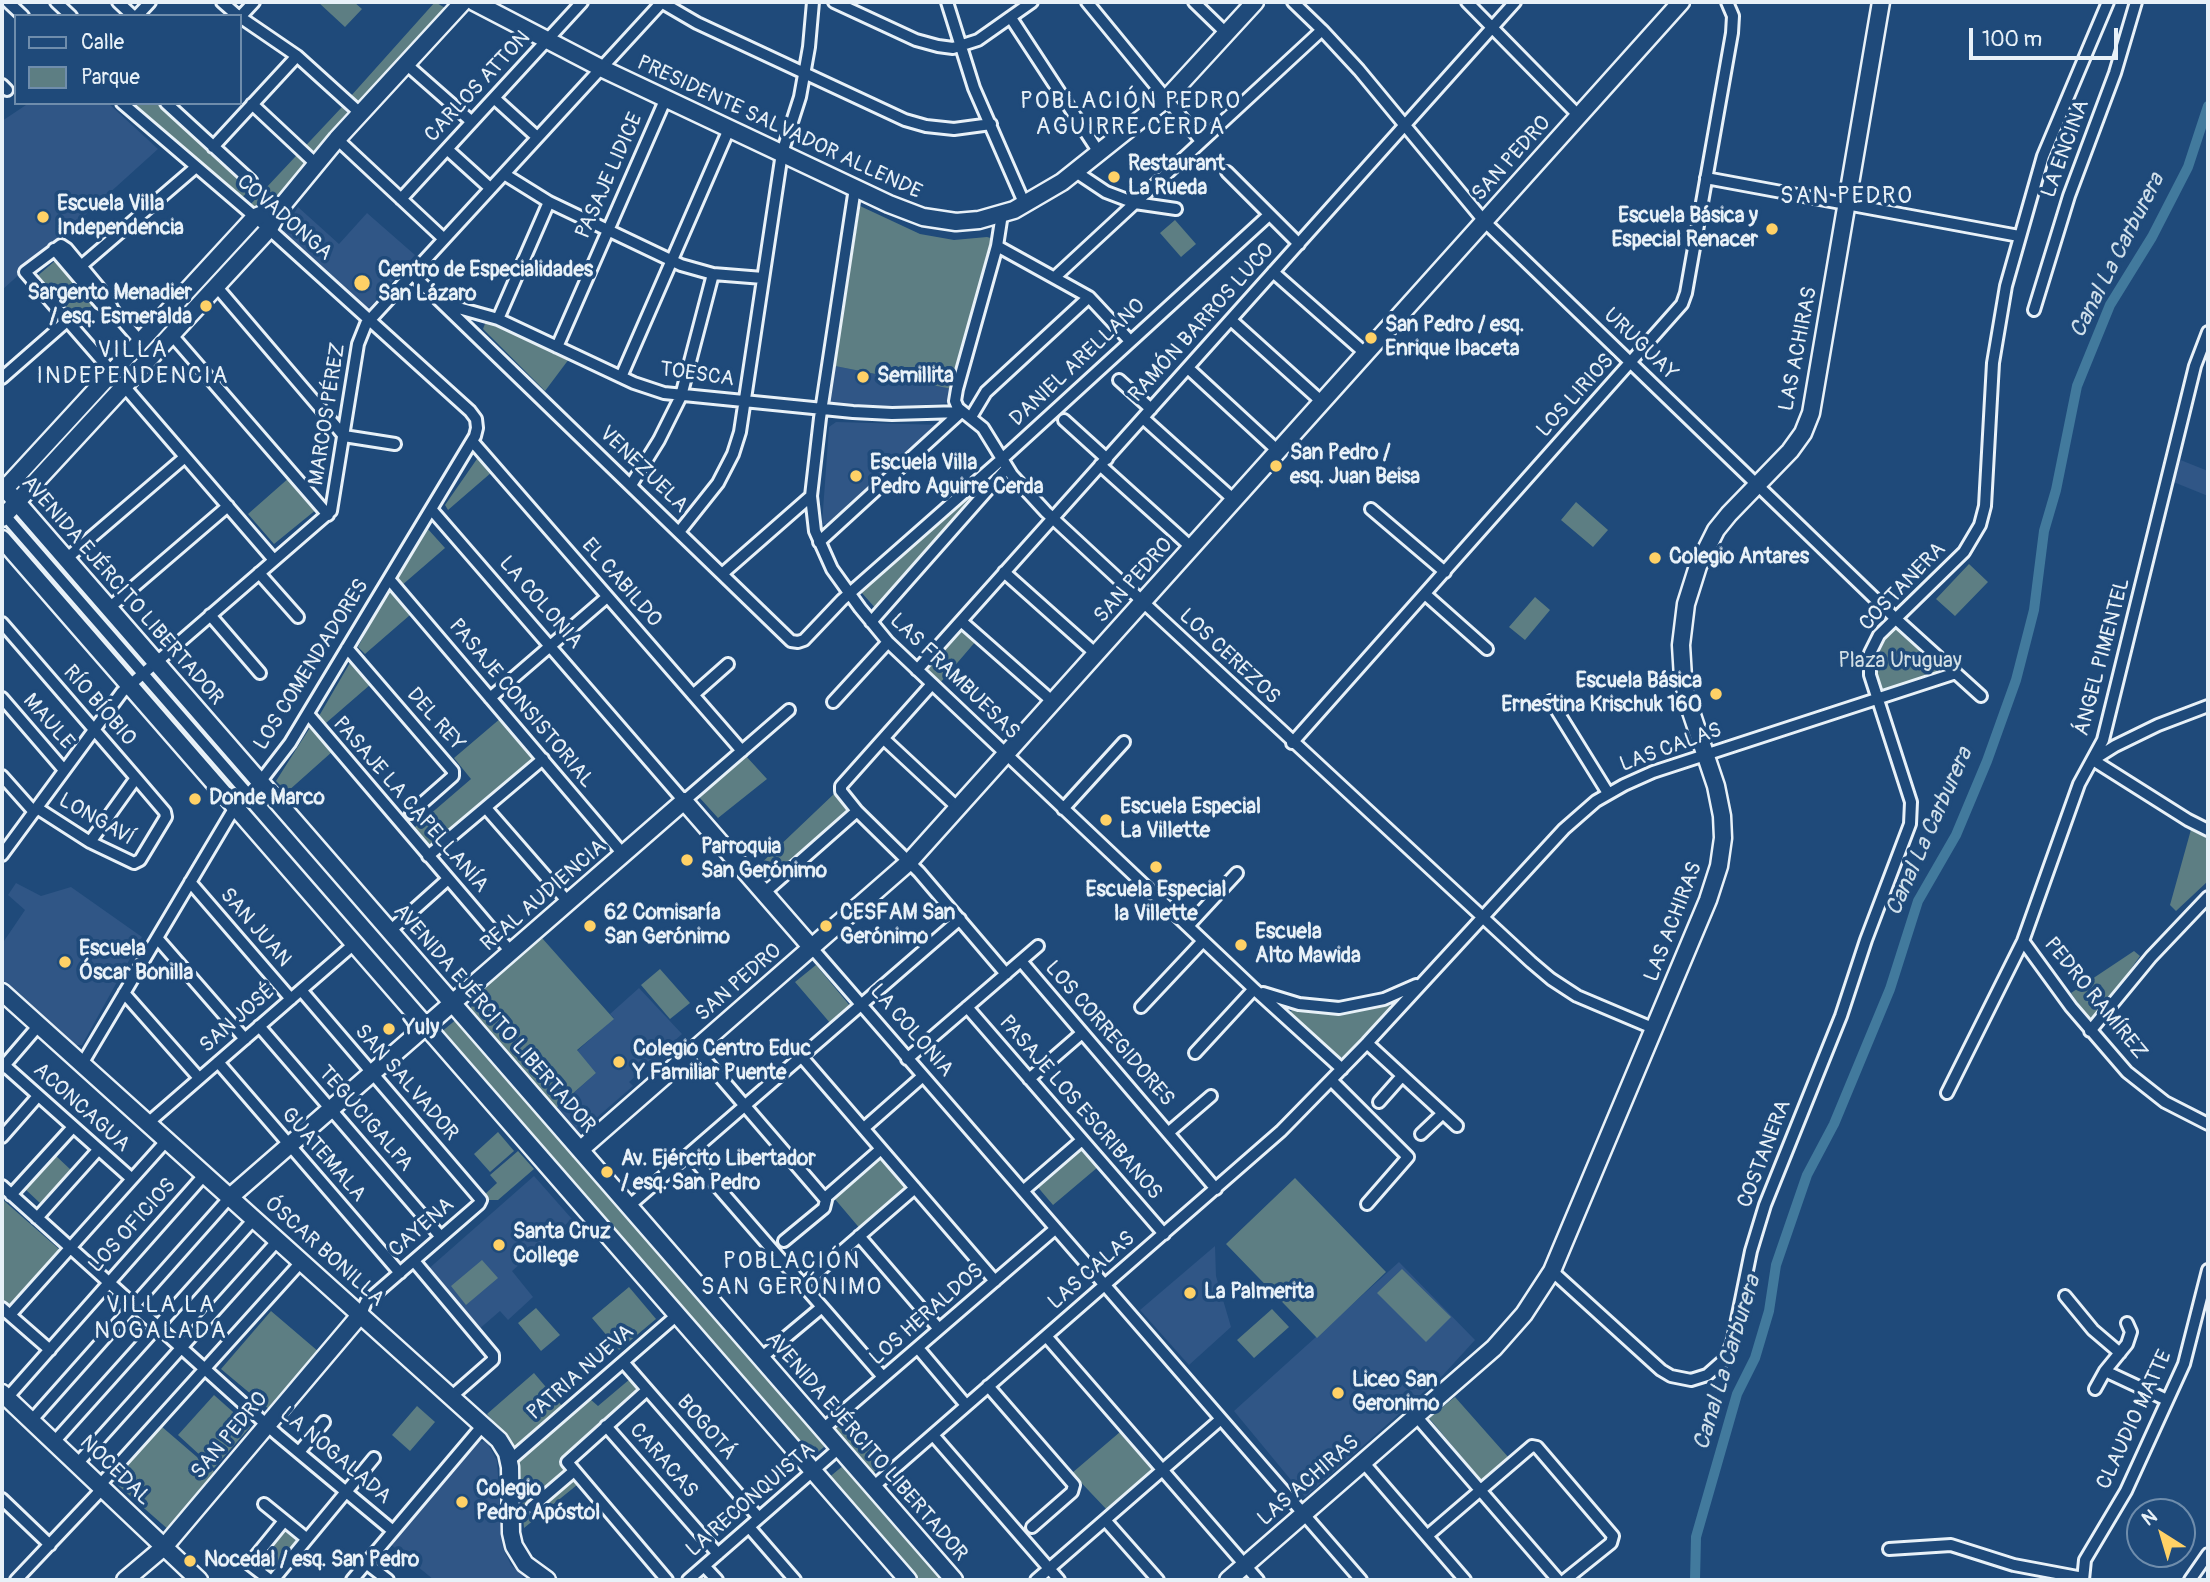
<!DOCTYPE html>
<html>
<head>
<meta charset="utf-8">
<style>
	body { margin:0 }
	#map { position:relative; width:2210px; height:1582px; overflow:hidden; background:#1f4a7a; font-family:Pangolin,sans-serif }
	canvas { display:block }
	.frame { position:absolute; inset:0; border:4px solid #e8f1f8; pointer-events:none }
	.legend { position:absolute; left:14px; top:14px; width:228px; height:91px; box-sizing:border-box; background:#1f4a7a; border:2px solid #6f8dac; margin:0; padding:9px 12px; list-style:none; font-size:21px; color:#e8f1f8 }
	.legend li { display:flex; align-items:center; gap:14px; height:35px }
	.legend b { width:35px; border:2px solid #6f8dac }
	.north { position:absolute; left:2126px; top:1498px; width:70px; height:70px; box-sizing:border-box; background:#1f4a7a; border:2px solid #6f8dac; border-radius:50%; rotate:323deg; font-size:19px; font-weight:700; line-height:28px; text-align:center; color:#e8f1f8 }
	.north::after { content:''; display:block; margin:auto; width:24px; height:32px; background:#ffd166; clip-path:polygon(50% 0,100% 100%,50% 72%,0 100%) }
	.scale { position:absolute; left:1969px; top:28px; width:149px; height:32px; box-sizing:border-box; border:4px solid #e8f1f8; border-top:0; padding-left:9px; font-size:21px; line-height:24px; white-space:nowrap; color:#e8f1f8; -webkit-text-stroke:5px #1f4a7a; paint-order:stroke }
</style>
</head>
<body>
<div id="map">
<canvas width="2210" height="1582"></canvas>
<div class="frame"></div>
<ul class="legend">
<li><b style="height:9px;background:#1f4a7a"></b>Calle</li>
<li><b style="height:19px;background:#5d7e83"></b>Parque</li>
</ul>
<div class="north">N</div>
<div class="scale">100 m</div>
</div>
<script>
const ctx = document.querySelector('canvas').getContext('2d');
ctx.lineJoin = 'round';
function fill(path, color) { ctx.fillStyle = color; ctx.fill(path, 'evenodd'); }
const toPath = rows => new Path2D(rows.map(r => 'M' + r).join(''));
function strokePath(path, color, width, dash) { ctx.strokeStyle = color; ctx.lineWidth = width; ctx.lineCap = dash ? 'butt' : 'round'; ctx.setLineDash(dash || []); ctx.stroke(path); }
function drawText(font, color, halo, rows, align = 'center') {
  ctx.font = font + ' Pangolin,sans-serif'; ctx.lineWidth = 7; ctx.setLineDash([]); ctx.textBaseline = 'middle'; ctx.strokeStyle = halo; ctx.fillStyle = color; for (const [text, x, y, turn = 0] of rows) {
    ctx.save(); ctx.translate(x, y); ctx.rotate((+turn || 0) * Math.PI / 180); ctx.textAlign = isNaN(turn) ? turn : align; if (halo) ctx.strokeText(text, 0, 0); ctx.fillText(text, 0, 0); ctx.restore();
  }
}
const built = toPath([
	[29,103,108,103,158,149,2,290,2,121],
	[298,207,339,244,367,213,415,255,366,312,281,235],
	[835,366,952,389,949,403,890,407,829,403],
	[836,422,943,425,831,525,822,524,829,427],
	[2178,459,2208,471,2208,496,2171,481],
	[16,883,41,896,71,887,142,937,82,1045,75,1045,2,980,2,944,25,910,8,895],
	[639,988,682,1034,629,1082,633,1086,579,1133,557,1108,596,1073,577,1051,614,1018,610,1014],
	[534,1176,572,1219,512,1271,533,1297,508,1320,500,1311,478,1330,426,1271],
	[1215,1246,1216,1276,1231,1327,1189,1365,1140,1310],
	[1399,1262,1475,1340,1443,1375,1305,1497,1234,1411],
	[477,1438,482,1442,486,1440,497,1461,503,1548,511,1565,524,1576,520,1580,434,1580,389,1543]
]);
const green = toPath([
	[318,2,354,2,362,9,345,27],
	[435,2,447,9,361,107,350,97],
	[120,103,162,103,253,187,235,204,192,171],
	[342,107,351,117,264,211,257,212,249,206],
	[860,206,920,234,954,240,987,237,994,239,952,389,835,366],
	[1175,220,1196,244,1181,257,1160,233],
	[56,260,94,304,73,322,35,278],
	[486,321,569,359,545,391,483,329],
	[479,456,492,472,448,510,445,505],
	[993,469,998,473,877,610,861,592],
	[290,477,317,509,274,544,248,514],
	[1576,502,1608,530,1593,547,1561,520],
	[427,528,445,548,401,586,396,580],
	[1969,564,1988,582,1955,616,1936,599],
	[389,589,410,615,365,654,358,647],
	[1535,597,1550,610,1525,640,1509,627],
	[1899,627,1939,664,1937,671,1933,676,1887,692,1881,688,1874,665,1876,648,1892,628],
	[961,630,976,641,940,683,928,672,929,668],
	[351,661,371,684,326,723,319,716],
	[156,673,251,779,250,784,236,797,139,688],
	[501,718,538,762,433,850,414,828,471,779,454,758],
	[311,726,333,751,287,792,276,781],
	[745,755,767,779,718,818,699,797],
	[836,792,853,811,767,887,753,871],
	[2192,826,2208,834,2208,881,2176,911,2170,905],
	[542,938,614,1019,577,1050,596,1073,554,1110,470,1011,475,996],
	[2134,951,2140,956,2098,1015,2088,1018,2071,993],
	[816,965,851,1007,831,1024,795,982],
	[660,969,690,1003,670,1019,641,985],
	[1389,1005,1393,1008,1347,1057,1337,1057,1289,1013,1292,1010,1331,1014],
	[458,1018,822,1439,824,1447,812,1457,803,1455,440,1033],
	[498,1132,514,1151,490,1172,474,1154],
	[1081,1148,1098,1167,1053,1205,1036,1185],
	[518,1151,534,1169,498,1200,488,1200,484,1195,497,1183,490,1175],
	[55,1155,72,1171,41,1204,24,1188],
	[880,1157,907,1187,908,1192,862,1231,834,1198],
	[1295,1178,1386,1272,1317,1338,1226,1244],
	[2,1199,60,1250,59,1254,10,1309,2,1302],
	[482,1260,498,1278,466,1305,451,1286],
	[1402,1269,1451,1317,1426,1342,1377,1293],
	[629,1287,656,1319,619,1350,592,1318],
	[536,1308,560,1335,541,1351,518,1323],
	[1272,1309,1289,1327,1254,1358,1237,1340],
	[271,1311,319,1352,270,1410,221,1369],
	[534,1373,562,1406,515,1447,487,1414],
	[630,1379,641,1392,559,1462,577,1485,524,1528,518,1458,590,1399,598,1406],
	[214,1395,250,1427,214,1468,178,1435],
	[1455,1397,1509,1458,1482,1481,1429,1418],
	[417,1406,435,1422,410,1451,392,1435],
	[850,1414,889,1458,873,1473,867,1474,829,1432],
	[161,1426,219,1476,170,1531,112,1480],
	[1120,1432,1155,1472,1109,1512,1072,1473],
	[844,1465,947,1580,914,1580,827,1479],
	[286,1527,301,1540,270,1577,255,1564]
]);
const canal = toPath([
	[1695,1580,1696,1537,1737,1394,1755,1358,1769,1311,1776,1265,1807,1175,1834,1124,1890,989,1918,901,1956,835,1987,761,2016,680,2034,610,2044,531,2056,490,2077,386,2110,305,2152,237,2188,167,2208,106]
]);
const street = toPath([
	[8,2,23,16],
	[56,2,71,16],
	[118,2,133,16],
	[222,2,238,16],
	[661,2,697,23,905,120,926,126,954,129,991,124],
	[834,2,916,40,938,46,953,48,978,40,1032,2],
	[947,2,974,88,1025,205],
	[1087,2,1201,141],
	[1194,2,1227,34],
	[1293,2,1322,30,1359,70,1484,221,1896,619,1981,696],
	[1467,2,1579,116],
	[137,16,150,2],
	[240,17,297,56,360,113],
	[240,17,254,2],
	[1011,18,1100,154],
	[406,64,472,122],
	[2,85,7,90],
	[494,98,537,137],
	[166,103,251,181],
	[252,104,316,164],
	[337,139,444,239],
	[213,147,297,56],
	[447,149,490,188],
	[1076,172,1106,192,1135,203,1176,209],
	[1227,172,1299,244],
	[504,174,549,202,681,265,713,274,763,278],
	[1706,178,2019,236],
	[855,188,820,418,811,496,815,531,832,569,860,608,888,642,1254,989,1342,1069],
	[401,199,582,2],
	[1002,214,997,246,957,389,955,401,958,408,983,428,1012,475,1046,512,1531,962,1551,979,1577,996,1655,1029],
	[997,246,1089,297,1130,341],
	[54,249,100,303,113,310],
	[74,272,196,167],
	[1273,272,1366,354],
	[412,274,791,641,798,642,804,640,842,600,1002,459,1269,215],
	[1055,277,1322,30],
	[216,286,344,436,395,444],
	[444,304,498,319,634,383,664,393,853,412,892,414,961,412],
	[2034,310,2069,196,2115,73,2136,2],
	[498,319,549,202],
	[1231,320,1322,402],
	[171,334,328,515],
	[557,347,666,98],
	[1188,368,1278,451],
	[112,372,25,272,61,245,67,249,106,296,113,310,140,341],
	[621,377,729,129],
	[2,378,67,321],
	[1119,380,1151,409],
	[124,386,274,560],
	[971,417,986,392,1089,297],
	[1143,418,1234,500],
	[1064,420,1107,459],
	[472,441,742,751],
	[1100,465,1192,548],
	[631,485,659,440,681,396,713,274],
	[431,509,684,801,789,710],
	[1371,509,1445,572],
	[2,512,248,794],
	[679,532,718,483,733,454,740,432,782,153,800,97,809,47,813,2],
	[819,542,961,412],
	[66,559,185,457],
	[1004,572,1096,654],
	[259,573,298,617],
	[722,574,811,496],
	[389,579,623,854],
	[1425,594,1487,649],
	[109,608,228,506],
	[210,615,260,673],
	[961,621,1053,702],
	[871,622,1007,468],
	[2,623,136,778,165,812,166,817,140,860,134,863,90,842,37,808],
	[347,648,453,771,453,776,411,813],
	[917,670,1515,2],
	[932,684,841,786,841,791,857,811,919,872,1006,974],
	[693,695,728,664],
	[2,698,64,770],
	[490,698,607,597],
	[1551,701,1608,793],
	[833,702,888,642],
	[308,714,511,952],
	[884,739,958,808],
	[1292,743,1682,304,1686,293,1732,33,1733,16,1727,2],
	[2096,758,2115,746,2158,725,2208,706],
	[2093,760,2188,820,2208,830],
	[2,776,34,812],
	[486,808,568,902],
	[1063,809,1124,742],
	[90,842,136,778],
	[2,855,122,692,331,511,358,344,366,324,662,2],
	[428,856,543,759],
	[190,882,291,999],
	[764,893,857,811],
	[1188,926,1237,873],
	[390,931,448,879],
	[157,938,245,1039],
	[2023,941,2071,1007,2127,1072,2165,1102,2208,1124],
	[812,948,1361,1580],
	[1021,961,1216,1189],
	[301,990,481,1200,479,1204,366,1302,361,1314],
	[124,993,199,1078],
	[1263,993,1299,1004,1339,1008,1384,999,1416,985],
	[967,1007,1164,1234],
	[1141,1007,1203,941],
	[259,1026,441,1237],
	[2090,1031,2151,957,2208,897],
	[1367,1043,1457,1126],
	[696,1049,826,1200,824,1208,784,1241],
	[1195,1053,1254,989],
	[801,1056,995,1281],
	[907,1059,1038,946],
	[218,1062,400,1273],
	[82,1064,235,807,260,782,290,743,475,436,477,428,476,419,470,411,269,229,122,103],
	[4,1065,132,1179],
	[2,1068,39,1025],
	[1029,1079,1082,1033],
	[1331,1080,1408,1157,1367,1204],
	[1947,1093,2023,941,2079,784,2103,740,2195,366,2208,332],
	[1379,1102,1402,1076],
	[148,1123,354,944],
	[864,1128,923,1076],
	[1168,1133,1211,1096],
	[1421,1134,1442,1114],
	[2,1137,38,1096],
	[689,1154,883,1377],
	[2,1186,278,1435,393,1531],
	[1023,1191,1082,1140],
	[11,1195,73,1127],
	[825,1198,881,1149],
	[629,1206,960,919],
	[37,1218,98,1150],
	[859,1236,939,1329],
	[414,1261,493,1355,493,1360,452,1396],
	[1552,1271,1661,1370,1671,1376,1691,1380,1707,1375,1724,1360,1732,1344,1751,1251,1765,1205,1841,1016,1866,940,1910,824,1911,802,1870,675,1870,653,1879,635,1964,552,1980,525,1985,506,1993,363,2006,286,2043,156,2108,2],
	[803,1285,915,1188],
	[2065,1296,2093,1330,2120,1353],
	[2,1308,50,1350],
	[10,1315,167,1140],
	[1046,1336,1258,1580],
	[918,1348,966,1405],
	[761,1358,822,1307],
	[623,1362,759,1518],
	[2105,1371,2167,1400],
	[988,1386,1074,1485,1072,1492,1032,1527],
	[2095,1389,2105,1371,2127,1344,2131,1332,2127,1323],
	[647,1390,567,1462,667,1580],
	[7,1398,205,1174],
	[1416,1416,1558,1580],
	[31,1421,230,1197],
	[606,1426,718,1554],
	[823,1429,1055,1229],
	[933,1435,1059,1580],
	[54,1442,255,1218],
	[299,1452,324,1422],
	[509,1461,677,1315],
	[1363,1462,1465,1580],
	[77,1464,278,1240],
	[99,1486,302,1261],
	[873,1487,1281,1131,1367,1043,1564,829,1596,801,1624,785,1653,772,1956,673],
	[2,1499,50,1545],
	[264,1504,307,1539],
	[532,1507,574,1471],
	[1105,1520,1158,1580],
	[749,1527,795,1580],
	[1427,1536,1532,1446,1537,1447,1613,1536,1611,1543,1565,1580],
	[1889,1549,1951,1545,2014,1565,2083,1578],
	[366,1563,388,1580],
	[704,1566,717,1580],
	[16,1580,102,1489],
	[270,1580,249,1564,284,1521],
	[273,1580,374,1458],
	[352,1580,483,1425],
	[688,1580,839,1448],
	[1036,1580,1221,1419],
	[2083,1580,2085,1560,2126,1491,2184,1364,2208,1270],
	[2190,1580,2208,1554]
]);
const secondary = toPath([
	[474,2,601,68,889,204,923,217,956,222,979,220,1014,210,1062,182,1166,99,1255,2],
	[2,485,954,1580],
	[2,492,255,217,281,207],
	[2,518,269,229,281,207,337,139,463,2],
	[2,539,908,1580],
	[2,992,499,1440,507,1453,510,1467,511,1533,514,1546,525,1564,547,1580],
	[580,1150,909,862,1681,2],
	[230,1197,684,801,812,948],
	[2,1393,199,1580],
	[125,1580,164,1547,361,1314],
	[1228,1580,1494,1348,1524,1314,1552,1271,1708,900,1719,866,1723,838,1722,816,1716,786,1688,703,1683,678,1681,645,1686,604,1698,566,1716,530,1729,514,1790,451,1803,433,1811,413,1881,2]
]);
const markers = [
	[1114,177,7,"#ffd166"],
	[43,217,7,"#ffd166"],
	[1772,229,7,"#ffd166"],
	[362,283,9,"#ffd166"],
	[206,306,7,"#ffd166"],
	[1371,338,7,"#ffd166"],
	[863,377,7,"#ffd166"],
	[1276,466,7,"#ffd166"],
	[856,476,7,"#ffd166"],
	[1655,558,7,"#ffd166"],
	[1716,694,7,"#ffd166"],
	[195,799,7,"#ffd166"],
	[1106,820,7,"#ffd166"],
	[687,860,7,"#ffd166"],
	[1156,867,7,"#ffd166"],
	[590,926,7,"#ffd166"],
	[826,926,7,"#ffd166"],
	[1241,945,7,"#ffd166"],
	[65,962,7,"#ffd166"],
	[389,1029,7,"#ffd166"],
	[619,1062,7,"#ffd166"],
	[607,1172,7,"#ffd166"],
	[499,1245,7,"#ffd166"],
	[1190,1293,7,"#ffd166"],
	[1338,1393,7,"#ffd166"],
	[462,1502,7,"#ffd166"],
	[190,1561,7,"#ffd166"]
];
const streetNames = [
	["CARLOS ATTON",478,87,-47],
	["PRESIDENTE SALVADOR ALLENDE",779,128,25],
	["LA ENCINA",2066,149,-70],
	["SAN PEDRO",1512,159,-48],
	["PASAJE LIDICE",610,176,-66],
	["COVADONGA",284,218,41],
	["RAMÓN BARROS LUCO",1202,323,-48],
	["URUGUAY",1640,345,44],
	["LAS ACHIRAS",1799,349,-79],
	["DANIEL ARELLANO",1078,363,-43],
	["TOESCA",697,375,8],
	["LOS LIRIOS",1576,396,-48],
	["MARCOS PÉREZ",328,414,-81],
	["VENEZUELA",643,470,44],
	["SAN PEDRO",1134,581,-48],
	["EL CABILDO",621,583,49],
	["COSTANERA",1903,587,-46],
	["AVENIDA EJÉRCITO LIBERTADOR",122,591,49],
	["LA COLONIA",540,603,49],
	["LOS CEREZOS",1229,657,43],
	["ÁNGEL PIMENTEL",2103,657,-75],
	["LOS COMENDADORES",312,665,-58],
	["LAS FRAMBUESAS",954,677,44],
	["PASAJE CONSISTORIAL",521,704,50],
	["RÍO BÍOBIO",99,706,49],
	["DEL REY",435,720,49],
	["MAULE",48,722,49],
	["LAS CALAS",1671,748,-20],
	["PASAJE LA CAPELLANÍA",410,805,49],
	["LONGAVÍ",96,820,30],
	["REAL AUDIENCIA",544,896,-41],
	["LAS ACHIRAS",1674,922,-69],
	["SAN JUAN",255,928,49],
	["SAN PEDRO",739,983,-41],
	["PEDRO RAMÍREZ",2095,999,51],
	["SAN JOSÉ",238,1019,-41],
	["AVENIDA EJÉRCITO LIBERTADOR",494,1019,49],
	["LA COLONIA",911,1031,49],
	["LOS CORREGIDORES",1109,1034,49],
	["SAN SALVADOR",406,1083,49],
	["ACONCAGUA",81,1108,42],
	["PASAJE LOS ESCRIBANOS",1080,1108,49],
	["TEGUCIGALPA",365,1119,49],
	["COSTANERA",1765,1154,-69],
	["GUATEMALA",323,1155,49],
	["LOS OFICIOS",133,1226,-48],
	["CAYENA",422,1228,-41],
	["ÓSCAR BONILLA",324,1252,42],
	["LAS CALAS",1092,1271,-41],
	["LOS HERALDOS",927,1315,-41],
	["PATRIA NUEVA",581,1373,-41],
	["CLAUDIO MATTE",2135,1420,-65],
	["BOGOTÁ",706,1428,49],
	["SAN PEDRO",230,1436,-50],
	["AVENIDA EJÉRCITO LIBERTADOR",866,1447,49],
	["LA NOGALADA",335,1456,40],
	["CARACAS",663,1461,49],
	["NOCEDAL",115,1471,44],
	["LAS ACHIRAS",1309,1481,-41],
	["LA RECONQUISTA",751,1500,-41]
];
const poiNames = [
	["Restaurant",1128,165],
	["La Rueda",1128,189],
	["Escuela Villa",57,205],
	["Independencia",57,229],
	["Escuela Básica y",1758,217,"right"],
	["Especial Renacer",1758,241,"right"],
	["Centro de Especialidades",378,271],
	["San Lázaro",378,295],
	["Sargento Menadier",192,294,"right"],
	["/ esq. Esmeralda",192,318,"right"],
	["San Pedro / esq.",1385,326],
	["Enrique Ibaceta",1385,350],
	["Semillita",877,377],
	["San Pedro /",1290,454],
	["esq. Juan Beisa",1290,478],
	["Escuela Villa",870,464],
	["Pedro Aguirre Cerda",870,488],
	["Colegio Antares",1669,558],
	["Escuela Básica",1702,682,"right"],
	["Ernestina Krischuk 160",1702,706,"right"],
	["Donde Marco",209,799],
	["Escuela Especial",1120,808],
	["La Villette",1120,832],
	["Parroquia",701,848],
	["San Gerónimo",701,872],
	["Escuela Especial",1156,891,"center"],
	["la Villette",1156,915,"center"],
	["62 Comisaría",604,914],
	["San Gerónimo",604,938],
	["CESFAM San",840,914],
	["Gerónimo",840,938],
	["Escuela",1255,933],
	["Alto Mawida",1255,957],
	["Escuela",79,950],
	["Óscar Bonilla",79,974],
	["Yuly",403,1029],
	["Colegio Centro Educ",633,1050],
	["Y Familiar Puente",633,1074],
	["Av. Ejército Libertador",621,1160],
	["/ esq. San Pedro",621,1184],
	["Santa Cruz",513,1233],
	["College",513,1257],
	["La Palmerita",1204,1293],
	["Liceo San",1352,1381],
	["Geronimo",1352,1405],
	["Colegio",476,1490],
	["Pedro Apóstol",476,1514],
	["Nocedal / esq. San Pedro",204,1561]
];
const parkNames = [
	["Plaza Uruguay",1900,662]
];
const neighbourhoodNames = [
	["POBLACIÓN PEDRO",1131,102],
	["AGUIRRE CERDA",1131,128],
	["SAN PEDRO",1847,197],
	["VILLA",133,351],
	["INDEPENDENCIA",133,377],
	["POBLACIÓN",792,1262],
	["SAN GERÓNIMO",792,1288],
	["VILLA LA",161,1306],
	["NOGALADA",161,1332]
];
const waterNames = [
	["Canal La Carburera",2118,256,-63],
	["Canal La Carburera",1930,832,-66],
	["Canal La Carburera",1728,1363,-73]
];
fill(built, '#305686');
fill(green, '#5d7e83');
strokePath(canal, '#427a9d', 10);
strokePath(street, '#e8f1f8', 16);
strokePath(secondary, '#e8f1f8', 21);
strokePath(street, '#1f4a7a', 10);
strokePath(secondary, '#1f4a7a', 16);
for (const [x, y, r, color] of markers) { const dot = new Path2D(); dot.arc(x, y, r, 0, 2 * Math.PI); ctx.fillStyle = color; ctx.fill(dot); strokePath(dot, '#1f4a7a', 2.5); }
drawText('21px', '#e8f1f8', '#1f4a7a', streetNames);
drawText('bold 21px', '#e8f1f8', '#1f4a7a', poiNames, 'left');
drawText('21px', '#d3e0e6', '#1f4a7a', parkNames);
ctx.letterSpacing = '2px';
drawText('23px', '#e8f1f8', '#1f4a7a', neighbourhoodNames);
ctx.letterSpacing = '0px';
drawText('italic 23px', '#cfdfea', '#1f4a7a', waterNames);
</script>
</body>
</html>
